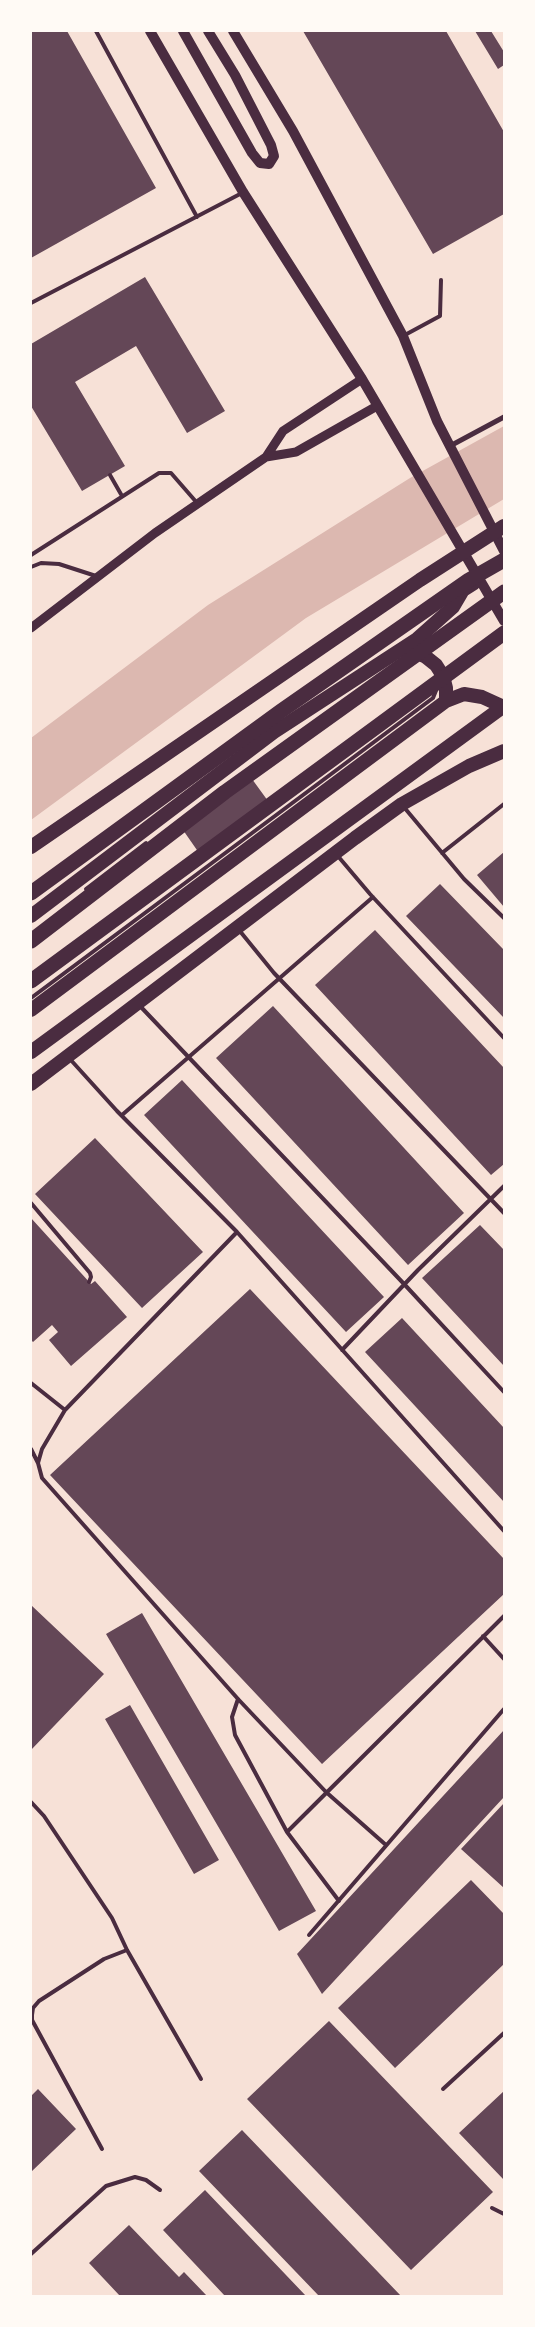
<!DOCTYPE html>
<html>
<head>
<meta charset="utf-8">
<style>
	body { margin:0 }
	#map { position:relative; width:535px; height:2327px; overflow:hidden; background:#f7e1d7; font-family:"Sofia Sans Condensed",sans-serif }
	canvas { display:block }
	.frame { position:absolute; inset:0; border:32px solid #fffaf5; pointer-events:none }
</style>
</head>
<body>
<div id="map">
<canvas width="535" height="2327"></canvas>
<div class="frame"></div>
</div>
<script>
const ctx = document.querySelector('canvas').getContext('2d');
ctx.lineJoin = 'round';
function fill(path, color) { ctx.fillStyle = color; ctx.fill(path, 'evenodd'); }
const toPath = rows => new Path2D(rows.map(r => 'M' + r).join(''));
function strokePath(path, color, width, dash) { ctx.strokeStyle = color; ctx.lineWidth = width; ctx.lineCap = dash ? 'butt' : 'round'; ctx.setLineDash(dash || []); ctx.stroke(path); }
const water = toPath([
	[504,426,504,499,306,618,31,820,31,738,208,605,410,478]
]);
const building = toPath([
	[31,31,67,31,156,188,31,258],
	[303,31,446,31,504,132,504,214,433,254],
	[475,31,491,31,504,52,504,65,498,69],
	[145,277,225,411,187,433,136,346,75,382,125,466,82,491,31,406,31,344],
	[252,779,268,801,199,853,183,830],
	[504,852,504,907,477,875],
	[440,884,504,950,504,1018,406,916],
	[375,930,504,1068,504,1164,491,1175,315,985],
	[273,1006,464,1213,408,1265,216,1058],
	[182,1080,384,1297,346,1332,144,1115],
	[95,1138,203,1252,142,1308,35,1194],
	[31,1218,91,1284,95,1281,127,1317,71,1366,49,1340,58,1332,52,1325,33,1342,31,1340],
	[480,1225,504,1250,504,1366,422,1278],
	[250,1289,504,1559,504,1594,322,1764,50,1475],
	[402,1318,504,1428,504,1502,365,1352],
	[31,1605,104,1674,31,1750],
	[142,1613,316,1911,279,1931,106,1634],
	[130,1705,219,1860,194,1874,105,1719],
	[504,1730,504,1797,322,1994,297,1954],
	[504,1803,504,1888,461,1849],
	[471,1880,504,1914,504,1964,395,2068,338,2008],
	[329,2021,493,2192,411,2270,247,2099],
	[38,2089,76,2129,31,2172,31,2096],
	[504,2091,504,2180,459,2133],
	[242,2130,401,2296,319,2296,199,2171],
	[205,2190,306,2296,225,2296,163,2230],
	[129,2225,179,2277,184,2272,207,2296,120,2296,89,2263]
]);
const service = toPath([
	[96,31,197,217],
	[31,303,242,193],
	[403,336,440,316,441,280],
	[110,475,122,496],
	[31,555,159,473,171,473,198,504],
	[31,567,41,563,59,564,96,576],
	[403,806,464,879,504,918],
	[442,853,504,804],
	[337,855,370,894,504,1038],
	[86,889,146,843],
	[239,930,274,973,504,1213],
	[31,998,433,698,437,688],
	[140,1006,405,1285,504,1392],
	[69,1058,117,1111,237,1232,504,1531],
	[122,1115,373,897],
	[31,1203,90,1273,91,1277,89,1282],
	[342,1350,418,1270,504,1186],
	[31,1383,65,1410,237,1232],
	[65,1410,42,1449,38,1463,42,1478,238,1699,326,1792,386,1845],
	[31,1449,38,1463],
	[483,1636,504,1659],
	[238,1699,232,1717,235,1735,287,1832],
	[31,1802,44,1816,112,1918,127,1950,201,2079],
	[339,1901,287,1832,504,1616],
	[309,1935,504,1709],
	[443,2089,504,2033],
	[102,2149,32,2020,32,2015,33,2008,39,2001,104,1959,127,1950],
	[492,2208,504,2214],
	[31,2254,106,2186,135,2177,146,2180,160,2190]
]);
const minor = toPath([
	[450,446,504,417]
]);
const tertiary = toPath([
	[266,457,296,452,377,406],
	[31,628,155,533,266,457,283,431,362,379]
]);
const secondary = toPath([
	[150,31,243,192,362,379,504,621],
	[183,31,252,153,260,163,269,164,274,156,271,145,235,75,208,31],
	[233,31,293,131,403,336,437,421,504,551]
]);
const trunk = toPath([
	[411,650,426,657,436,665,443,676,446,688,446,701],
	[31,847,420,580,504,526],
	[31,916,274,732,417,639,453,607,463,590,474,583],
	[31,1010,446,701,464,694,482,697,504,707],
	[31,1052,504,706],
	[31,1084,355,838,402,804,469,766,504,751]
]);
const motorway = toPath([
	[31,893,281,711,469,580,504,560],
	[31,941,225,792,504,592],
	[31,981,504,633]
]);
fill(water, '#dcb8b0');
fill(building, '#644757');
strokePath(service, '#4a2c40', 4);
strokePath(minor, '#4a2c40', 5);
strokePath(tertiary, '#4a2c40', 9);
strokePath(secondary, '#4a2c40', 10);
strokePath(trunk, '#4a2c40', 14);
strokePath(motorway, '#4a2c40', 15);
</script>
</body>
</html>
